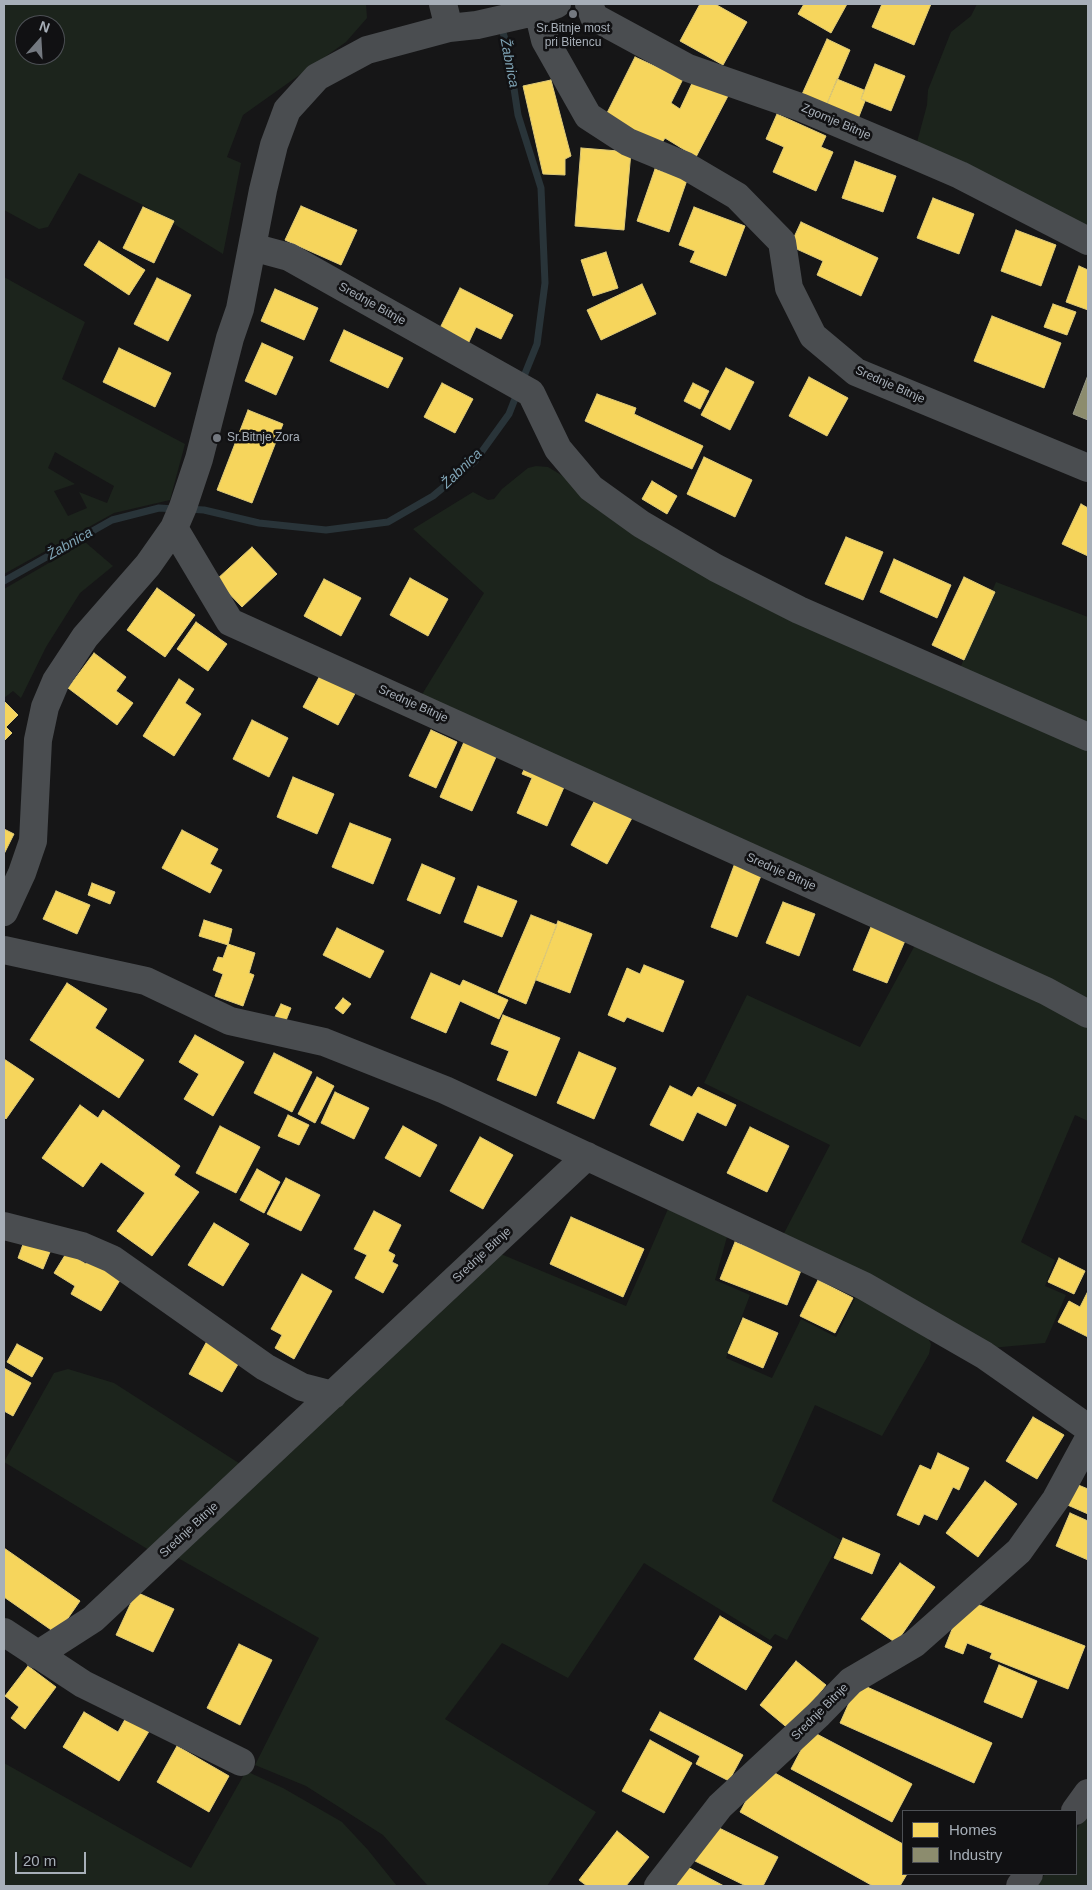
<!DOCTYPE html>
<html>
<head>
<meta charset="utf-8">
<style>
	body { margin:0 }
	#map { position:relative; width:1092px; height:1890px; overflow:hidden; background:#161617; font-family:Arial,sans-serif }
	canvas { display:block }
	.frame { position:absolute; inset:0; border:5px solid #a7afb8; pointer-events:none }
	.legend { position:absolute; left:902px; top:1810px; width:175px; height:65px; box-sizing:border-box; background:#111113; border:1px solid #4d5055; margin:0; padding:6px 9px; list-style:none; font-size:15px; color:#a7afb8 }
	.legend li { display:flex; align-items:center; gap:10px; height:25px }
	.legend b { width:25px; border:1px solid #4d5055 }
	.north { position:absolute; left:15px; top:15px; width:50px; height:50px; box-sizing:border-box; background:#111113; border:1px solid #4d5055; border-radius:50%; rotate:19deg; font-size:14px; font-weight:700; line-height:20px; text-align:center; color:#a7afb8 }
	.north::after { content:''; display:block; margin:auto; width:18px; height:22px; background:#747980; clip-path:polygon(50% 0,100% 100%,50% 72%,0 100%) }
	.scale { position:absolute; left:15px; top:1852px; width:71px; height:22px; box-sizing:border-box; border:2px solid #a7afb8; border-top:0; padding-left:6px; font-size:15px; line-height:18px; white-space:nowrap; color:#a7afb8; -webkit-text-stroke:4px #111113; paint-order:stroke }
</style>
</head>
<body>
<div id="map">
<canvas width="1092" height="1890"></canvas>
<div class="frame"></div>
<ul class="legend">
<li><b style="height:14px;background:#f6d55c"></b>Homes</li>
<li><b style="height:14px;background:#8c8c6e"></b>Industry</li>
</ul>
<div class="north">N</div>
<div class="scale">20 m</div>
</div>
<script>
const ctx = document.querySelector('canvas').getContext('2d');
ctx.lineJoin = 'round';
function fill(path, color) { ctx.fillStyle = color; ctx.fill(path, 'evenodd'); }
const toPath = rows => new Path2D(rows.map(r => 'M' + r).join(''));
function strokePath(path, color, width, dash) { ctx.strokeStyle = color; ctx.lineWidth = width; ctx.lineCap = dash ? 'butt' : 'round'; ctx.setLineDash(dash || []); ctx.stroke(path); }
function drawText(font, color, halo, rows, align = 'center') {
  ctx.font = font + ' Arial,sans-serif'; ctx.lineWidth = 5; ctx.setLineDash([]); ctx.textBaseline = 'middle'; ctx.strokeStyle = halo; ctx.fillStyle = color; for (const [text, x, y, turn = 0] of rows) {
    ctx.save(); ctx.translate(x, y); ctx.rotate((+turn || 0) * Math.PI / 180); ctx.textAlign = isNaN(turn) ? turn : align; if (halo) ctx.strokeText(text, 0, 0); ctx.fillText(text, 0, 0); ctx.restore();
  }
}
const green = toPath([
	[4,4,366,4,367,18,346,42,243,115,227,157,241,163,223,254,143,205,79,173,48,227,39,229,4,210],
	[25,25,55,25,55,55,25,55],
	[977,4,1088,4,1088,233,916,146,927,105,928,90,951,32,971,16],
	[4,277,85,322,62,379,185,444,170,500,114,513,4,574],
	[55,452,114,486,107,503,79,492,87,508,68,516,54,491,75,484,48,468],
	[536,466,548,467,578,485,1088,745,1088,1005,418,701,484,593,413,529,473,492,488,500,494,499,502,489,528,468],
	[85,542,113,566,80,593,46,647,21,698,13,691,4,698,4,589],
	[996,582,1088,617,1088,729,958,673],
	[924,945,1088,1023,1088,1121,1075,1115,1021,1242,1055,1260,1045,1286,1066,1295,1045,1343,991,1348,781,1239,830,1145,704,1083,747,995,860,1047,914,947],
	[668,1209,727,1237,715,1280,750,1295,726,1358,772,1378,801,1319,836,1337,857,1294,925,1332,931,1344,929,1354,882,1436,815,1405,772,1501,841,1540,787,1640,775,1634,770,1640,644,1563,568,1678,502,1643,445,1719,596,1812,547,1886,428,1886,383,1835,306,1786,255,1765,319,1638,171,1554,496,1252,626,1306],
	[68,1369,114,1383,245,1467,154,1553,4,1462,54,1373],
	[4,1763,191,1868,246,1771,283,1788,342,1822,368,1850,397,1886,4,1886],
	[1088,1813,1088,1886,1036,1886,1045,1874,1076,1874,1076,1830]
]);
const homes = toPath([
	[700,4,715,4,747,22,723,65,680,41,700,4],
	[804,4,847,4,831,33,798,14,804,4],
	[882,4,931,4,914,45,872,27,882,4],
	[827,39,850,50,824,111,799,101,827,39],
	[635,57,683,79,671,103,680,109,694,79,728,96,696,157,665,138,660,146,605,117,635,57],
	[875,64,905,76,891,111,861,99,875,64],
	[837,79,864,90,861,99,865,101,856,124,824,111,837,79],
	[551,80,571,156,565,159,565,175,543,174,523,86,551,80],
	[777,114,826,136,821,147,833,152,816,191,773,172,784,147,766,139,777,114],
	[581,148,631,152,624,230,575,226,581,148],
	[855,161,896,176,883,212,842,198,855,161],
	[655,169,687,180,669,232,637,221,655,169],
	[933,198,974,214,959,254,917,238,933,198],
	[301,206,357,230,341,265,285,240,301,206],
	[143,207,174,221,154,263,123,248,143,207],
	[694,207,745,226,726,276,690,262,695,251,679,245,694,207],
	[801,222,878,258,861,296,817,275,823,261,790,246,801,222],
	[1016,230,1056,245,1041,286,1001,271,1016,230],
	[99,241,145,270,129,295,84,265,99,241],
	[606,252,618,288,593,296,581,260,606,252],
	[1079,266,1088,270,1088,310,1066,302,1079,266],
	[157,278,191,295,168,341,134,324,157,278],
	[642,284,656,314,601,340,587,310,642,284],
	[460,288,513,315,501,339,476,327,468,344,439,330,460,288],
	[275,289,318,308,304,340,261,321,275,289],
	[1053,304,1076,312,1067,335,1044,327,1053,304],
	[992,316,1061,343,1044,388,974,361,992,316],
	[344,330,403,358,388,388,330,361,344,330],
	[262,343,293,357,276,395,245,381,262,343],
	[119,348,171,373,155,407,103,382,119,348],
	[726,368,754,382,730,430,701,415,726,368],
	[809,377,848,398,827,436,789,416,809,377],
	[442,383,473,399,455,433,424,417,442,383],
	[693,383,709,391,700,409,684,401,693,383],
	[597,394,636,408,634,414,703,446,692,469,585,421,597,394],
	[248,410,283,424,252,503,217,490,248,410],
	[704,457,752,480,735,517,687,494,704,457],
	[652,481,677,496,667,514,642,499,652,481],
	[1081,504,1088,508,1088,556,1062,544,1081,504],
	[846,537,883,552,863,600,825,584,846,537],
	[252,547,277,574,242,607,216,580,252,547],
	[894,559,951,585,937,618,880,592,894,559],
	[964,577,995,592,964,660,932,645,964,577],
	[410,578,448,599,428,636,390,615,410,578],
	[324,579,361,598,341,636,304,616,324,579],
	[157,588,195,615,165,657,127,630,157,588],
	[196,622,227,644,208,671,177,649,196,622],
	[94,653,126,677,116,691,133,703,117,725,68,688,94,653],
	[323,670,358,688,338,725,303,707,323,670],
	[179,679,194,689,185,703,201,714,174,756,143,736,179,679],
	[4,701,18,715,6,727,12,733,4,741,4,701],
	[252,720,288,738,269,777,233,759,252,720],
	[431,730,457,742,436,788,409,776,431,730],
	[464,742,496,757,472,811,440,797,464,742],
	[528,761,568,778,547,826,517,813,532,778,522,774,528,761],
	[293,777,334,794,317,834,277,817,293,777],
	[596,798,632,818,607,864,571,845,596,798],
	[350,823,391,839,373,884,332,867,350,823],
	[4,829,14,834,4,854,4,829],
	[182,830,218,849,210,864,222,870,210,893,162,868,182,830],
	[735,863,762,873,737,937,711,927,735,863],
	[422,864,455,878,440,914,407,900,422,864],
	[92,883,115,892,110,904,88,895,92,883],
	[478,886,517,901,502,937,464,922,478,886],
	[56,891,90,905,77,934,43,919,56,891],
	[783,902,815,914,799,956,766,943,783,902],
	[531,915,557,925,526,1004,498,992,531,915],
	[204,920,232,929,228,945,199,936,204,920],
	[558,921,592,934,570,993,536,980,558,921],
	[873,922,907,936,887,983,853,970,873,922],
	[337,928,384,951,370,978,323,955,337,928],
	[228,944,255,953,249,973,254,975,243,1006,215,996,223,974,213,970,218,957,223,958,228,944],
	[644,965,684,981,663,1032,627,1017,624,1022,608,1015,627,968,640,974,644,965],
	[431,973,460,986,463,980,508,1000,499,1019,460,1001,446,1033,411,1018,431,973],
	[67,983,107,1009,95,1028,144,1060,119,1098,30,1040,67,983],
	[343,998,351,1004,343,1014,335,1008,343,998],
	[281,1004,291,1008,285,1023,274,1019,281,1004],
	[503,1015,560,1038,536,1096,497,1080,509,1051,491,1044,503,1015],
	[195,1035,244,1062,213,1116,184,1099,199,1074,179,1062,195,1035],
	[579,1052,616,1068,594,1119,557,1103,579,1052],
	[274,1053,312,1072,292,1112,254,1093,274,1053],
	[4,1059,34,1079,6,1119,4,1117,4,1059],
	[317,1077,334,1086,315,1123,298,1114,317,1077],
	[670,1086,692,1097,698,1087,736,1105,726,1126,697,1112,683,1141,650,1125,670,1086],
	[335,1092,369,1108,354,1139,321,1123,335,1092],
	[80,1105,98,1118,103,1110,180,1166,174,1175,199,1192,152,1256,117,1231,145,1193,101,1162,83,1187,42,1158,80,1105],
	[288,1115,309,1125,299,1145,278,1136,288,1115],
	[220,1126,260,1147,236,1193,196,1173,220,1126],
	[403,1126,437,1145,420,1177,385,1158,403,1126],
	[750,1127,789,1146,767,1192,727,1173,750,1127],
	[480,1137,513,1155,483,1209,450,1191,480,1137],
	[257,1169,280,1182,264,1213,240,1200,257,1169],
	[286,1178,320,1195,301,1231,267,1214,286,1178],
	[374,1211,401,1225,388,1251,395,1255,392,1262,398,1265,383,1293,355,1278,367,1255,354,1249,374,1211],
	[571,1217,644,1249,623,1297,550,1264,571,1217],
	[214,1223,249,1244,223,1286,188,1265,214,1223],
	[26,1236,52,1247,43,1269,18,1258,26,1236],
	[735,1242,802,1268,787,1305,720,1279,735,1242],
	[67,1252,86,1264,90,1258,122,1277,101,1311,71,1294,75,1286,54,1273,67,1252],
	[1059,1258,1085,1271,1074,1294,1048,1282,1059,1258],
	[302,1274,332,1291,294,1359,275,1348,282,1335,271,1329,302,1274],
	[818,1280,853,1298,835,1333,800,1316,818,1280],
	[1088,1291,1088,1337,1058,1322,1069,1301,1080,1307,1088,1291],
	[743,1318,778,1333,763,1368,728,1353,743,1318],
	[207,1341,241,1359,222,1392,189,1374,207,1341],
	[17,1344,43,1358,32,1377,7,1362,17,1344],
	[4,1368,31,1383,13,1416,4,1411,4,1368],
	[1033,1417,1064,1435,1037,1479,1006,1461,1033,1417],
	[938,1453,969,1468,959,1490,953,1487,937,1520,924,1514,919,1525,897,1515,920,1465,931,1470,938,1453],
	[985,1481,1017,1504,978,1557,946,1533,985,1481],
	[1071,1482,1088,1489,1088,1514,1063,1503,1071,1482],
	[1070,1513,1088,1521,1088,1560,1056,1546,1070,1513],
	[843,1538,880,1554,872,1574,834,1558,843,1538],
	[4,1548,80,1601,57,1634,4,1597,4,1548],
	[900,1563,935,1587,896,1643,861,1619,900,1563],
	[136,1592,174,1609,153,1652,116,1635,136,1592],
	[964,1599,1085,1646,1068,1689,990,1658,992,1653,967,1643,963,1654,945,1647,964,1599],
	[720,1616,772,1647,746,1690,694,1659,720,1616],
	[239,1644,272,1660,240,1725,207,1708,239,1644],
	[796,1661,826,1685,790,1730,760,1705,796,1661],
	[999,1665,1037,1681,1022,1718,984,1702,999,1665],
	[28,1666,56,1687,25,1729,11,1718,19,1707,5,1696,28,1666],
	[858,1683,992,1743,974,1783,840,1723,858,1683],
	[84,1712,118,1732,128,1714,151,1728,119,1781,63,1747,84,1712],
	[660,1712,743,1755,729,1781,696,1764,700,1756,650,1730,660,1712],
	[811,1731,912,1784,892,1822,791,1769,811,1731],
	[650,1740,692,1763,664,1813,622,1791,650,1740],
	[177,1746,229,1776,209,1812,157,1782,177,1746],
	[764,1767,903,1844,903,1874,907,1874,900,1886,873,1886,740,1812,764,1767],
	[713,1825,778,1857,763,1886,746,1886,695,1861,713,1825],
	[617,1831,649,1857,626,1886,587,1886,579,1880,617,1831],
	[680,1863,724,1886,668,1886,680,1863]
]);
const industry = toPath([
	[1088,375,1088,420,1073,414,1088,375]
]);
const stream = toPath([
	[501,26,508,49,518,115,541,188,545,283,537,344,522,381],
	[188,509,204,510,259,523,326,530,388,522,433,496,475,461,509,414,518,391],
	[4,581,112,520,159,508,175,509]
]);
const minor = toPath([
	[443,4,449,28],
	[589,4,594,17,688,68,800,107,914,155,960,175,1088,241],
	[538,11,545,40,588,116,628,142,686,166,737,196,782,242,789,288,813,336,856,372,1088,468],
	[252,247,289,257,531,393,558,449,591,488,641,524,716,568,799,610,1088,737],
	[174,528,230,622,1046,991,1088,1014],
	[4,912,22,873,33,841,38,740,45,707,56,681,85,637,148,565,174,528,183,507,199,459,230,338,240,309,263,190,274,145,287,110,317,77,367,50,449,28,477,25,538,11,557,4],
	[4,950,146,981,230,1021,324,1042,445,1090,864,1286,984,1355,1088,1428],
	[4,1226,82,1246,112,1259,265,1367,302,1387,333,1395],
	[4,1632,83,1684,241,1762],
	[37,1655,93,1619,587,1156],
	[658,1886,720,1806,818,1715,851,1681,914,1644,1019,1551,1056,1499,1088,1440]
]);
const secondary = toPath([
	[1075,1811,1088,1793],
	[1020,1886,1029,1874]
]);
const markers = [
	[573,14,5,"#747980"],
	[217,438,5,"#747980"]
];
const poiNames = [
	["Sr.Bitnje most",573,29],
	["pri Bitencu",573,43],
	["Sr.Bitnje Zora",227,438,"left"]
];
const streetNames = [
	["Zgornje Bitnje",836,122,23],
	["Srednje Bitnje",372,304,29],
	["Srednje Bitnje",890,385,24],
	["Srednje Bitnje",413,704,24],
	["Srednje Bitnje",781,872,24],
	["Srednje Bitnje",482,1255,-43],
	["Srednje Bitnje",189,1530,-43],
	["Srednje Bitnje",820,1712,-45]
];
const waterNames = [
	["Žabnica",509,63,79],
	["Žabnica",462,469,-44],
	["Žabnica",70,544,-30]
];
fill(green, '#1c241c');
fill(homes, '#f6d55c');
strokePath(homes, '#deca78', 1);
fill(industry, '#8c8c6e');
strokePath(industry, '#949684', 1);
strokePath(stream, '#293439', 7);
strokePath(minor, '#4a4d50', 28);
strokePath(secondary, '#494b4e', 28);
for (const [x, y, r, color] of markers) { const dot = new Path2D(); dot.arc(x, y, r, 0, 2 * Math.PI); ctx.fillStyle = color; ctx.fill(dot); strokePath(dot, '#111113', 2); }
drawText('12px', '#a7afb8', '#111113', poiNames);
drawText('12px', '#a7afb8', '#111113', streetNames);
drawText('italic 14px', '#7ea2b3', '#111113', waterNames);
</script>
</body>
</html>
